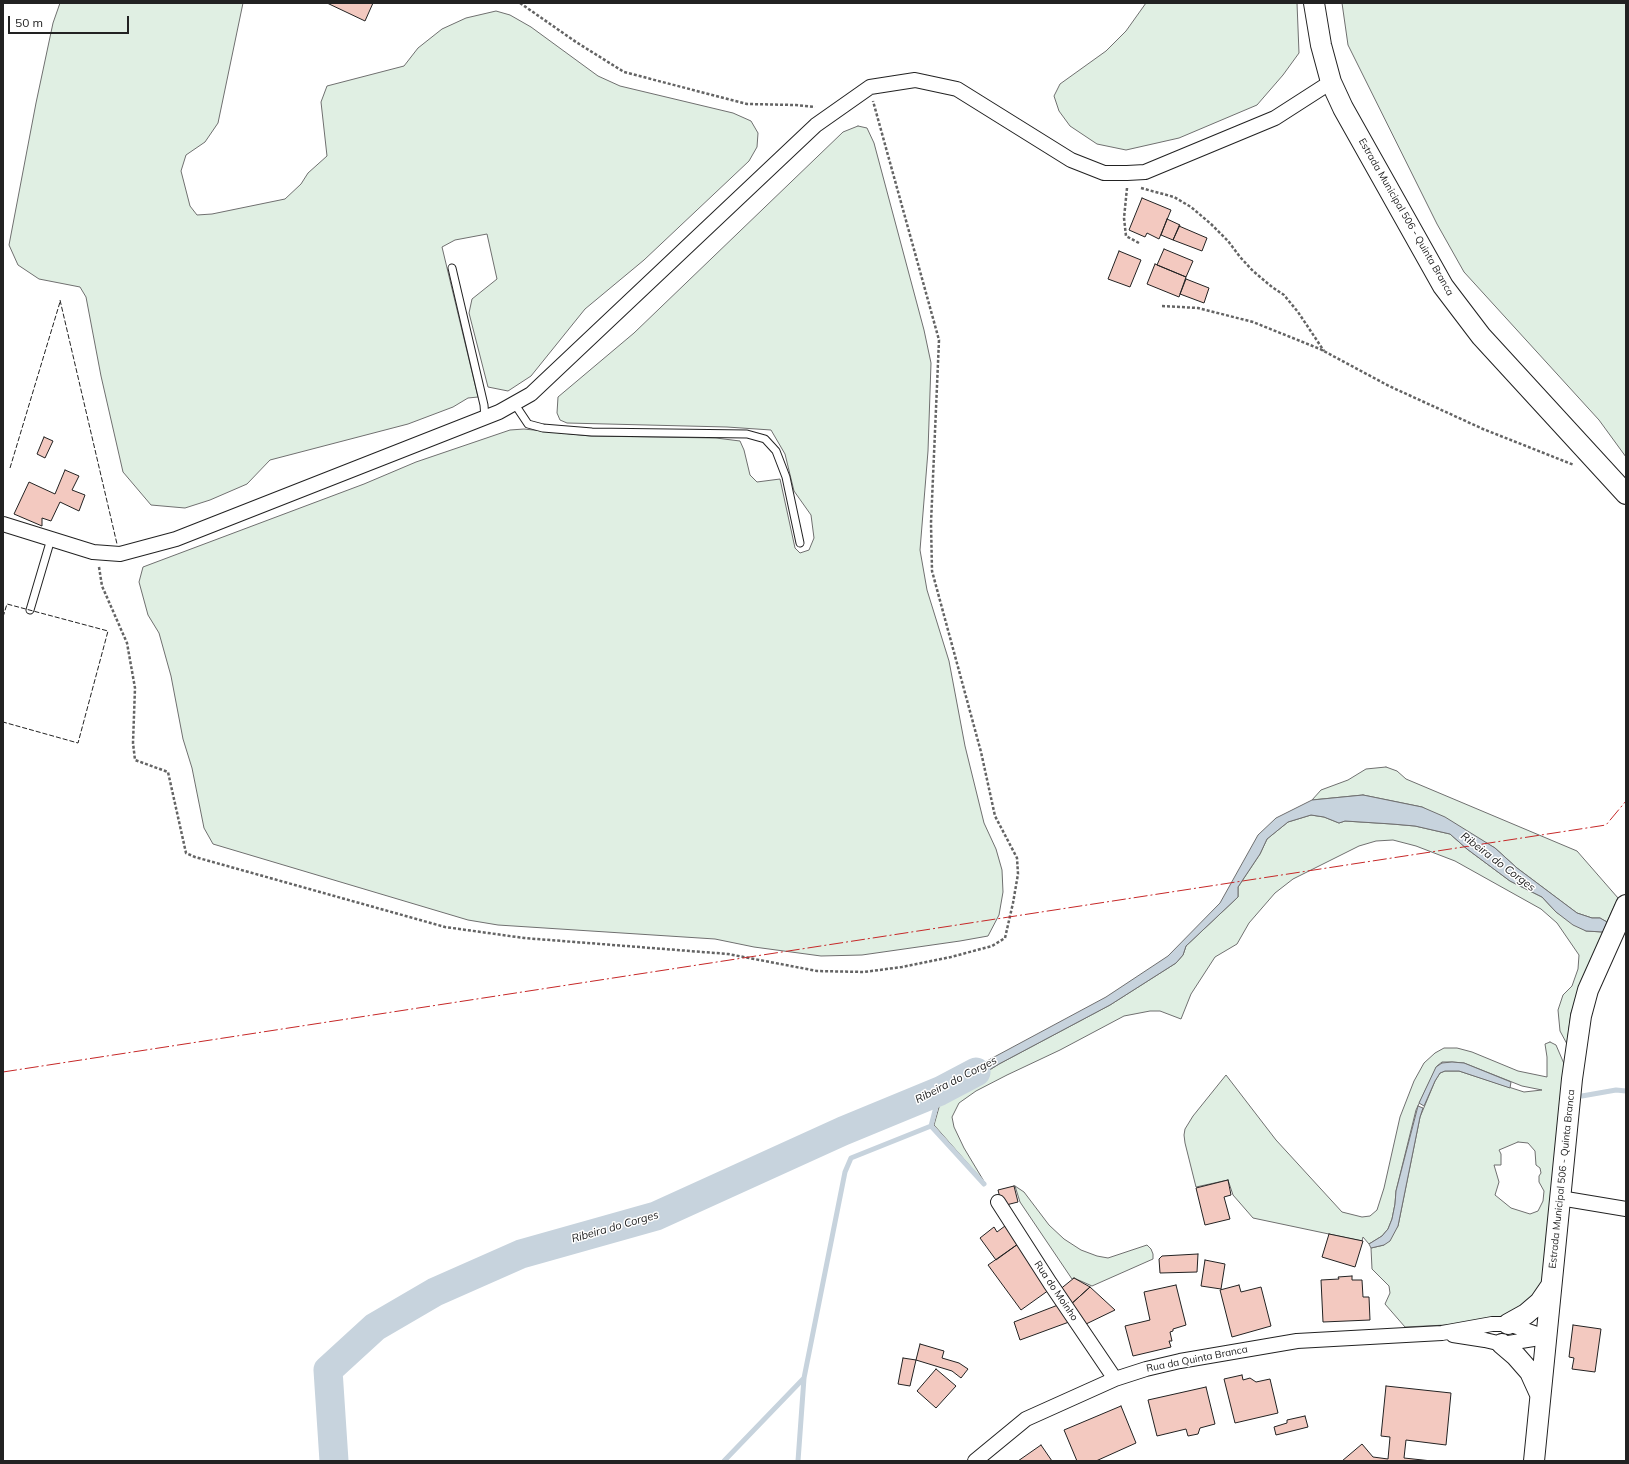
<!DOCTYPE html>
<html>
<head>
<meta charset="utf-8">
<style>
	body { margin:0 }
	#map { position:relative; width:1629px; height:1464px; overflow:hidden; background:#fff; font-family:Mulish,sans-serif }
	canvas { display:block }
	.frame { position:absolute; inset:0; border:4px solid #222; pointer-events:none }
	.scale { position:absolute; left:8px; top:16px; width:121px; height:18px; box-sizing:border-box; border:2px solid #222; border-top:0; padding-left:5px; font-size:12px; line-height:14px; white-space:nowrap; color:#222; -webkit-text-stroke:3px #fff; paint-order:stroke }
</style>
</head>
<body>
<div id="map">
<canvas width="1629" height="1464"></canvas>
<div class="frame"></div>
<div class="scale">50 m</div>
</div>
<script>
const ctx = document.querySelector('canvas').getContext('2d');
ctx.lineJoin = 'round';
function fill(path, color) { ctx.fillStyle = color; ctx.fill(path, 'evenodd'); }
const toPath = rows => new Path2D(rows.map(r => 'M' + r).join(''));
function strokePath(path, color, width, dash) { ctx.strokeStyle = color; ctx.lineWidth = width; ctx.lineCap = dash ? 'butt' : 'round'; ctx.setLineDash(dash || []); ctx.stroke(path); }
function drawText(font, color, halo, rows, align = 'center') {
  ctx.font = font + ' Mulish,sans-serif'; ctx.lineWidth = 3; ctx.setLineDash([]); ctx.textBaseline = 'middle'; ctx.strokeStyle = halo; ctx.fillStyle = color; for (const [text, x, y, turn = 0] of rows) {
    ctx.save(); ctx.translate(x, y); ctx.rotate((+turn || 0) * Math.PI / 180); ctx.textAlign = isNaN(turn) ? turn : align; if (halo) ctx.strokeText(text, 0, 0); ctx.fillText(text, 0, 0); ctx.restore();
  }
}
const green = toPath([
	[60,3,243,3,218,123,205,142,186,155,181,171,190,206,197,215,212,214,285,199,301,184,308,173,327,156,321,102,327,86,404,66,418,48,442,29,466,18,496,11,510,15,531,27,598,76,620,86,733,113,751,121,758,133,757,147,749,161,644,260,585,309,531,376,508,391,488,387,469,313,472,299,497,279,487,234,455,240,442,247,478,397,468,398,453,407,408,424,270,460,247,484,210,500,185,508,151,505,123,472,101,376,86,297,80,287,39,279,18,265,9,245,36,103,53,23,60,3],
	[1146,3,1297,3,1299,53,1283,75,1257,105,1179,138,1126,150,1097,144,1070,126,1059,111,1054,96,1060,84,1106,51,1126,31,1146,3],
	[1342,3,1626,3,1626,457,1599,420,1464,272,1437,224,1348,45,1342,3],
	[858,126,867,128,874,143,924,330,931,363,928,451,920,550,927,590,949,661,965,746,984,823,996,849,1002,870,1003,892,999,915,988,936,960,941,862,955,821,956,754,947,715,939,498,925,468,920,213,844,204,828,192,768,183,739,171,676,159,633,148,615,139,582,143,567,364,484,416,462,510,430,524,429,590,436,716,438,740,441,744,450,750,475,757,482,780,479,795,548,800,553,809,550,814,538,811,515,794,491,785,454,771,430,727,427,567,423,560,420,557,413,558,397,634,333,843,132,858,126],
	[1386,767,1397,771,1406,779,1577,851,1618,898,1607,922,1600,918,1592,918,1577,913,1517,868,1495,848,1422,807,1363,795,1312,800,1321,790,1348,780,1366,769,1386,767],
	[1311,815,1324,817,1339,823,1345,821,1392,824,1415,826,1450,834,1467,849,1510,881,1542,897,1556,912,1586,931,1603,932,1571,1013,1567,1044,1560,1031,1558,1010,1563,995,1572,986,1578,969,1579,955,1557,923,1541,909,1455,861,1416,846,1393,840,1376,841,1359,846,1293,879,1275,893,1249,923,1237,944,1215,957,1191,994,1181,1019,1160,1011,1150,1011,1124,1016,1060,1050,1007,1075,976,1091,959,1103,952,1117,954,1127,964,1148,985,1183,934,1125,941,1100,999,1064,1110,1005,1176,963,1183,955,1186,946,1238,897,1238,887,1260,854,1267,839,1288,822,1311,815],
	[1550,1042,1556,1045,1565,1066,1544,1283,1539,1293,1513,1315,1489,1320,1446,1325,1405,1327,1385,1304,1390,1293,1389,1286,1372,1269,1371,1248,1384,1245,1398,1226,1420,1117,1435,1081,1440,1073,1445,1071,1459,1071,1524,1092,1542,1090,1522,1086,1464,1063,1452,1062,1442,1062,1437,1066,1416,1110,1396,1191,1395,1204,1392,1219,1388,1229,1382,1236,1369,1244,1363,1237,1362,1241,1253,1218,1233,1195,1228,1180,1196,1187,1185,1143,1184,1135,1185,1129,1193,1116,1226,1075,1276,1140,1342,1212,1362,1217,1370,1216,1377,1210,1384,1188,1400,1117,1414,1081,1424,1063,1435,1053,1444,1048,1457,1048,1472,1052,1518,1071,1547,1077,1547,1057,1545,1044,1550,1042],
	[1518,1142,1528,1143,1535,1151,1536,1165,1540,1168,1541,1173,1539,1176,1539,1182,1544,1191,1543,1201,1538,1211,1530,1214,1511,1208,1495,1195,1499,1182,1494,1165,1501,1165,1501,1154,1499,1150,1518,1142],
	[1015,1186,1024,1192,1049,1225,1064,1239,1081,1250,1097,1256,1108,1258,1147,1245,1151,1249,1153,1254,1153,1259,1092,1286,1074,1278,1072,1279,1020,1202,1015,1186]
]);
const water = toPath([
	[1363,795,1422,807,1445,817,1495,848,1517,868,1577,913,1592,918,1600,918,1607,922,1603,932,1586,931,1573,925,1556,912,1542,897,1510,881,1467,849,1450,834,1415,826,1392,824,1345,821,1339,823,1324,817,1311,815,1288,822,1267,839,1260,854,1238,887,1238,897,1186,946,1183,955,1176,963,1110,1005,999,1064,941,1100,942,1085,1106,997,1168,956,1220,903,1258,835,1276,818,1312,800,1363,795],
	[1442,1063,1452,1062,1464,1063,1511,1082,1510,1088,1459,1071,1445,1071,1440,1073,1435,1081,1424,1106,1419,1103,1436,1067,1442,1063],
	[1418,1106,1423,1108,1420,1117,1398,1226,1390,1241,1384,1245,1371,1248,1369,1244,1382,1236,1388,1229,1392,1219,1395,1204,1396,1191,1418,1106]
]);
const stream = toPath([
	[1582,1096,1616,1090,1626,1091],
	[931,1126,984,1184],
	[931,1126,940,1091],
	[724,1461,804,1378],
	[798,1461,804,1378,845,1172,851,1158,931,1126]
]);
const river = toPath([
	[334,1461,328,1370,375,1327,435,1292,521,1254,656,1216,843,1131,940,1091,976,1072]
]);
const building = toPath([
	[327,3,373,3,365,21,327,3],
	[1142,198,1171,210,1159,239,1147,233,1145,237,1129,230,1142,198],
	[1167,219,1180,225,1173,240,1161,235,1167,219],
	[1179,226,1207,238,1202,251,1173,240,1179,226],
	[1164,249,1193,261,1186,277,1157,265,1164,249],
	[1119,251,1141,260,1130,287,1108,279,1119,251],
	[1155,264,1186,277,1179,297,1147,284,1155,264],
	[1186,279,1209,288,1204,303,1180,294,1186,279],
	[44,437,53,441,45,458,37,454,44,437],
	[65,470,79,476,72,490,85,495,79,511,60,502,51,521,42,518,42,526,14,514,29,482,55,494,65,470],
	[1228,1180,1231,1195,1224,1197,1230,1219,1205,1225,1196,1188,1228,1180],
	[1014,1186,1018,1202,1002,1206,998,1190,1014,1186],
	[1005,1226,1018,1244,996,1260,980,1238,994,1227,997,1232,1005,1226],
	[1329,1234,1363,1241,1355,1267,1322,1257,1329,1234],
	[1018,1244,1049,1290,1021,1310,988,1265,1018,1244],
	[1198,1254,1197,1272,1160,1273,1159,1259,1162,1256,1198,1254],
	[1205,1260,1225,1264,1221,1289,1201,1286,1205,1260],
	[1352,1276,1352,1280,1362,1280,1363,1297,1369,1297,1370,1320,1323,1322,1321,1280,1339,1279,1338,1277,1352,1276],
	[1074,1278,1090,1287,1069,1306,1058,1291,1074,1278],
	[1176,1285,1186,1325,1173,1329,1173,1331,1170,1332,1172,1341,1169,1341,1171,1347,1133,1356,1125,1326,1150,1320,1144,1292,1176,1285],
	[1239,1285,1241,1292,1261,1287,1271,1326,1232,1337,1220,1290,1239,1285],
	[1090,1287,1115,1310,1084,1325,1069,1306,1090,1287],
	[1058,1305,1069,1322,1020,1340,1014,1322,1058,1305],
	[1573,1325,1601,1329,1595,1372,1572,1369,1574,1358,1569,1357,1573,1325],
	[920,1344,944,1351,942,1358,959,1363,968,1369,961,1378,952,1371,916,1360,920,1344],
	[903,1358,916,1360,910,1386,898,1384,903,1358],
	[936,1369,956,1386,936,1408,917,1391,936,1369],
	[1242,1375,1243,1380,1250,1378,1256,1382,1270,1379,1278,1413,1235,1423,1224,1379,1242,1375],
	[1386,1386,1451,1393,1446,1445,1406,1440,1404,1458,1432,1461,1342,1461,1362,1444,1373,1457,1388,1459,1390,1437,1381,1436,1386,1386],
	[1206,1387,1215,1424,1200,1428,1198,1434,1188,1436,1186,1429,1157,1436,1148,1400,1206,1387],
	[1121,1406,1136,1443,1096,1461,1077,1461,1064,1430,1121,1406],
	[1305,1416,1308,1427,1276,1435,1274,1427,1287,1423,1287,1420,1305,1416],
	[1041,1445,1052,1461,1018,1461,1041,1445]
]);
const path = toPath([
	[520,3,576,42,624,72,747,104,796,105,815,107],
	[1127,188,1124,218,1126,236,1139,243],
	[1141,188,1174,197,1191,207,1211,224,1228,241,1240,257,1253,271,1272,287,1284,295,1298,312,1324,351],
	[1162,306,1198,308,1253,322,1320,349,1389,386,1483,429,1574,465],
	[99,567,102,586,127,643,135,688,133,743,135,760,168,772,186,853,195,857,445,927,524,938,728,954,817,971,864,972,902,967,951,957,992,946,1005,938,1013,903,1018,874,1017,858,995,816,981,752,932,571,931,523,939,340,873,101]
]);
const lane = toPath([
	[452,268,484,405,485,418],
	[514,403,528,424,543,428,592,432,747,434,765,439,776,451,786,477,800,543],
	[30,610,51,539]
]);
const street = toPath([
	[3,524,93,552,120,554,176,539,499,412,531,394,816,125,870,87,915,80,957,89,1071,160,1104,173,1127,173,1145,172,1275,118,1331,82],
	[1560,1198,1626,1209],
	[998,1202,1050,1283,1115,1379],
	[1453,1335,1485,1340,1502,1344,1546,1337],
	[975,1461,1026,1419,1115,1379,1146,1369,1180,1361,1297,1341,1442,1333,1492,1324,1508,1324,1546,1337]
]);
const secondary = toPath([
	[1314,3,1321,45,1331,82,1343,108,1443,286,1481,336,1626,494],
	[1508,1324,1526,1314,1540,1302,1551,1286],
	[1502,1344,1516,1356,1530,1372,1540,1394],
	[1534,1461,1572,1079,1581,1016,1588,990,1626,905]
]);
const fence = toPath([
	[60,300,117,544],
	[10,468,60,302],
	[3,617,7,604,108,631,78,743,3,722]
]);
const power = toPath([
	[3,1072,1606,825,1626,801]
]);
const streetNames = [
	["Estrada Municipal 506 - Quinta Branca",1406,217,60],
	["Estrada Municipal 506 - Quinta Branca",1562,1179,-84],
	["Rua do Moinho",1056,1291,56],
	["Rua da Quinta Branca",1197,1359,-11]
];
const waterNames = [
	["Ribeira do Corges",1498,862,37],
	["Ribeira do Corges",956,1080,-27],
	["Ribeira do Corges",615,1227,-16]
];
fill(green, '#e0efe3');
strokePath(green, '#6f6f6f', 1);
fill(water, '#c7d3dd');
strokePath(water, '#6f6f6f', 1);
strokePath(stream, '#c7d3dd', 5);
strokePath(river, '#c7d3dd', 29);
fill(building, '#f3c9c0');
strokePath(building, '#222', 1);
strokePath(lane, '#222', 9);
strokePath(street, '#222', 16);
strokePath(secondary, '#222', 22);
strokePath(path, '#646464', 2.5, [3, 2]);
strokePath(lane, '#fff', 7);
strokePath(street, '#fff', 14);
strokePath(secondary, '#fff', 20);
strokePath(fence, '#222', 1, [5, 2]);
strokePath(power, '#c62828', 1, [14, 3, 2, 3]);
drawText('10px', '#222', '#fff', streetNames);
drawText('italic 11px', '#222', '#fff', waterNames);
</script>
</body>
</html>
